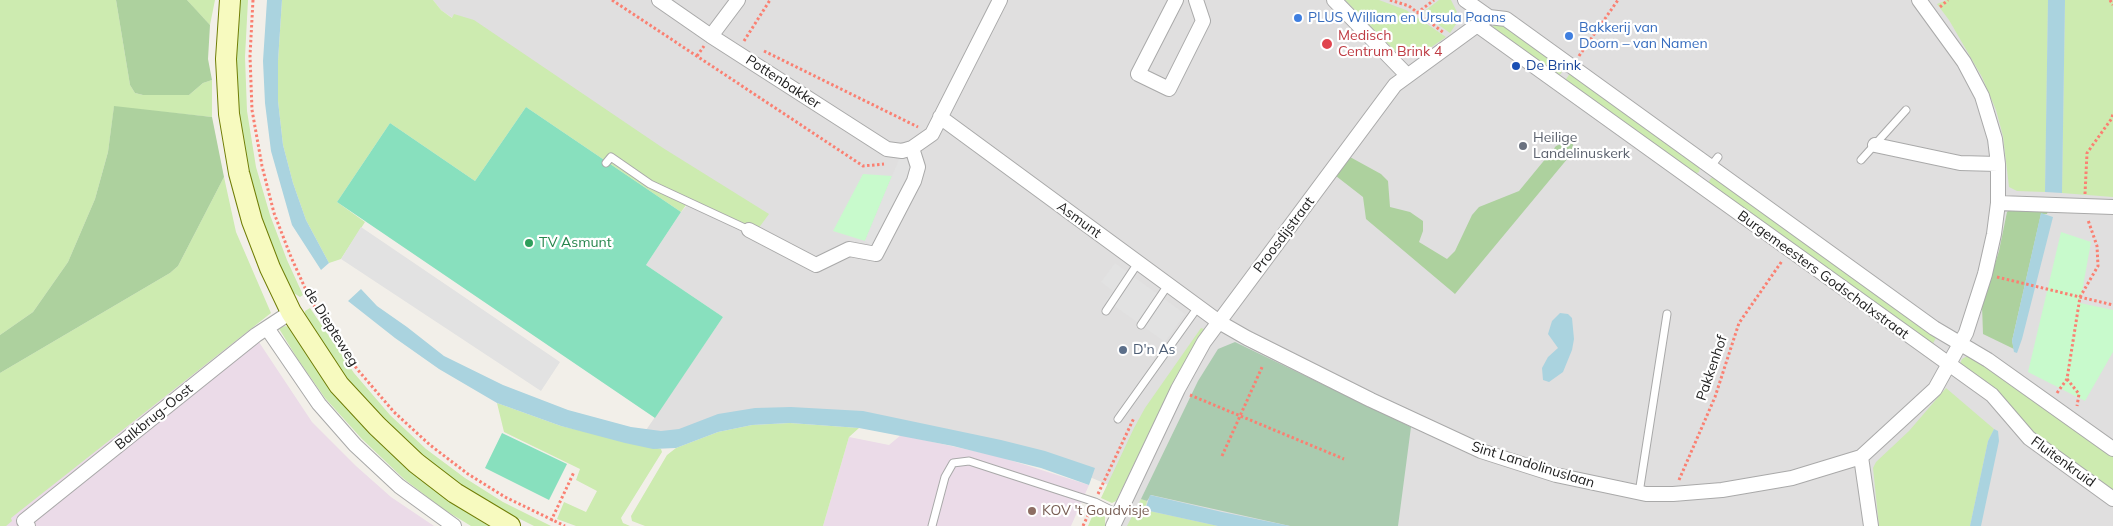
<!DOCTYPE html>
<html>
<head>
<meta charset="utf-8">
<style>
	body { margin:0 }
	canvas { display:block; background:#f2efe9 }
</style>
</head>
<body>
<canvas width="2113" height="526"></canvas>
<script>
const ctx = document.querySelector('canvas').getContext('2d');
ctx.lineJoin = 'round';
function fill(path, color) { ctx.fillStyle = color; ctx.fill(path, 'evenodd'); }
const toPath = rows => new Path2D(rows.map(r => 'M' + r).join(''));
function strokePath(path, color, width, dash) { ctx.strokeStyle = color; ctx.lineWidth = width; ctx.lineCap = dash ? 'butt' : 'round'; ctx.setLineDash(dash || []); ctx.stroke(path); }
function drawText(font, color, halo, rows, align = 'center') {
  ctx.font = font + ' Mulish,sans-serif'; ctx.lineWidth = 4.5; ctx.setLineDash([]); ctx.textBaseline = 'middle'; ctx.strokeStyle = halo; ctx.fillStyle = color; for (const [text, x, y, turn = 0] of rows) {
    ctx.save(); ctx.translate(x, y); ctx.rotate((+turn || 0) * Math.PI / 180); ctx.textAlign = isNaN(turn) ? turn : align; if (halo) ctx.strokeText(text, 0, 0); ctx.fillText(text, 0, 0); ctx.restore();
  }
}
const residential = toPath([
	[433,0,2113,0,2113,526,1121,526,1135,496,1080,473,959,439,789,413,640,439,723,317,646,265,681,212,699,192,441,10]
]);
const industrial = toPath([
	[241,315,312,422,356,466,391,497,434,526,0,526,0,482],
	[901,435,997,456,1089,485,1071,526,823,526,849,437,889,445]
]);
const grass = toPath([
	[0,0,116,0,130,85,135,93,143,95,189,95,203,83,212,80,212,117,114,107,108,152,95,199,68,262,33,312,0,335],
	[187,0,215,0,210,25,195,9],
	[238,0,248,0,245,57,247,111,256,167,270,215,287,260,303,295,300,297,292,292,278,264,261,218,248,170,239,113,235,58],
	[282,0,433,0,441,10,452,18,454,14,474,20,663,148,769,214,758,229,689,201,681,212,526,107,475,181,390,123,337,202,365,222,341,259,329,263,306,220,293,183,283,145,278,101,278,61],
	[1345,0,1379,0,1406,10,1446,37,1417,57,1405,57,1394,50],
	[1439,0,1451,0,1457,12,1456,24,1450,33,1425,15,1426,10],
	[1947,0,2048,0,2045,192,2017,191,2009,187,2003,136,1996,110,1982,77,1949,20,1937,4],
	[2065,0,2113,0,2113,197,2062,193],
	[1500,20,1565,67,1558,78,1489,29],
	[1571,72,1700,167,1699,172,1695,174,1564,82],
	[224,177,236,232,271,313,11,518,12,521,6,526,0,526,0,373,170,273,178,266],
	[1714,177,1937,336,1931,347,1708,183,1711,178],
	[310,308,354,373,390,415,426,449,465,478,503,502,551,526,534,526,500,509,460,485,422,456,384,420,347,379,305,317,305,311],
	[286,326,291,329,333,391,369,433,410,471,449,501,489,526,471,526,443,509,404,479,362,439,325,398,297,358,278,327],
	[1201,328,1204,329,1176,377,1116,501,1112,503,1101,498,1134,428,1145,408],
	[1969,355,1973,355,2113,456,2113,493,2033,435,1960,364,1962,359],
	[1946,388,1994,429,1988,441,1970,526,1879,526,1873,468,1876,462,1909,431],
	[497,403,561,426,661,449,662,452,621,518,623,523,630,526,576,526,557,519,564,502,586,512,597,491,576,480,580,469,504,432],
	[790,423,859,428,849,437,823,526,645,526,632,521,631,516,667,455,676,448,718,432,752,425],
	[1141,499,1147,501,1145,510,1218,526,1127,526],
	[1095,510,1102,513,1105,517,1105,526,1088,526]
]);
const forest = toPath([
	[116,0,187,0,210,25,208,59,212,80,203,83,189,95,143,95,135,93,130,85],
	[114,106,212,117,224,177,178,266,170,273,0,373,0,335,33,312,68,262,95,199,108,152],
	[1566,142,1573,144,1573,152,1455,294,1366,219,1363,197,1336,176,1350,157,1381,174,1388,181,1390,207,1410,212,1423,221,1423,231,1419,242,1447,259,1455,251,1472,215,1479,207,1519,191,1556,146],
	[2013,206,2049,208,2047,214,2041,214,2012,341,2014,349,1983,334,1982,305,1999,251,2007,212]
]);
const cemetery = toPath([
	[1235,342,1411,427,1398,526,1290,526,1151,495,1147,501,1141,499,1198,381,1218,349]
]);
const park = toPath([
	[863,174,892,176,865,241,833,231],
	[2061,232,2091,242,2080,303,2113,310,2113,352,2085,401,2028,372]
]);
const pitch = toPath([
	[526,107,681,212,646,265,723,317,655,418,337,202,390,123,475,181],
	[502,433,567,464,549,500,485,468]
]);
const parking = toPath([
	[912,155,912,171,877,250,865,241,900,157],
	[361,227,560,362,541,391,341,259],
	[1115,263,1185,314,1165,342,1106,300,1113,291,1101,282]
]);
const water = toPath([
	[267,0,282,0,278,61,278,101,283,145,293,183,306,220,329,263,321,270,292,225,271,151,265,103,263,61],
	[2048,0,2065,0,2062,193,2045,192],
	[2041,213,2053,217,2022,339,2017,353,2014,352,2012,341],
	[361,289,377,306,407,327,444,356,503,385,568,410,631,427,661,431,679,429,718,414,755,408,791,407,863,411,1001,440,1045,451,1095,468,1089,485,1041,468,953,446,859,428,790,423,752,425,718,432,676,448,653,449,625,443,561,426,497,403,439,369,395,338,348,301],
	[1560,313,1568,314,1572,318,1574,339,1572,350,1563,372,1549,382,1543,380,1542,368,1548,357,1558,348,1548,334,1552,321],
	[1994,429,1998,431,1999,441,1981,526,1970,526,1988,441],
	[1150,495,1222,512,1290,526,1218,526,1145,510]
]);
const path = toPath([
	[253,0,250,56,252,110,262,166,274,213,291,257,310,299,332,334,357,369,394,412,430,445,468,474,505,497,565,526],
	[612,0,863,166,884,164],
	[1390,0,1409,6,1444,33],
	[2110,0,2113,5],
	[1940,7,1948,0],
	[1417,13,1434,0],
	[744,41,770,0],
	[764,51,918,127],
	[697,56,704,46],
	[1579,56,1618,0],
	[2085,194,2087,153,2112,118,2113,113],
	[1997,277,2113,305],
	[2067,379,2079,394,2077,406],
	[2057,393,2067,379,2080,297,2098,266,2097,246,2088,220],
	[1190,395,1344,459],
	[1222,456,1263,365],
	[1679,480,1715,397,1739,323,1782,261],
	[1098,494,1134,418],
	[551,521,574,472],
	[1083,526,1090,511]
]);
const lane = toPath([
	[1861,160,1906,110],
	[606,163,611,157,650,184,749,230],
	[1711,166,1718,157],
	[1106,311,1138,263],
	[1141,325,1168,285],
	[1118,419,1198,307],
	[1639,493,1667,314],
	[932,526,945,477,953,463,969,461,1095,502,1119,514]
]);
const street = toPath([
	[659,0,711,36,887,149,902,151,912,148,932,134,1000,0],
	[1176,0,1138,74,1169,89,1203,21,1196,0],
	[1334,0,1407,75],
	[1465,0,1489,17,1506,19,1934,328,1988,360,2113,449],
	[1477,25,1992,395,2029,438,2113,499],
	[711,36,738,0],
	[940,117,1219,322,1247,338,1371,400,1481,451,1556,475,1646,494,1673,494,1722,490,1792,478,1861,457,1935,389,1966,333,1985,274,1994,234,1998,203,1998,164,1995,139,1982,96,1964,62,1919,0],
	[1875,145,1960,163,1998,164],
	[1998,203,2113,207],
	[749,230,816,265,849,249,876,254,914,181,918,167,912,148],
	[267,328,319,404,355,445,399,486,454,526],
	[1861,457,1871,526],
	[28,526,24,521,256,335,291,312],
	[1113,526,1178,389,1204,342,1395,85,1484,20]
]);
const secondary = toPath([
	[230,0,226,59,229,114,239,173,252,221,270,268,291,312,339,385,377,426,416,463,455,493,510,526]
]);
const markers = [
	[1298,18,5,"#3f7fe0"],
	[1569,36,5,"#3f7fe0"],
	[1327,44,6,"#e0444e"],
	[1516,66,5,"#1a4fb4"],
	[1523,146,5,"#6b7280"],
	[529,243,5,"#2e9e5b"],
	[1123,350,5,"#5c6f8a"],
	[1032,511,5,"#8d6e63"]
];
const shopNames = [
	["PLUS William en Ursula Paans",1308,18],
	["Bakkerij van",1579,28],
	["Doorn – van Namen",1579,44]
];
const healthNames = [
	["Medisch",1338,36],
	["Centrum Brink 4",1338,52]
];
const transitNames = [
	["De Brink",1526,66]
];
const streetNames = [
	["Pottenbakker",783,82,33],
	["Asmunt",1079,220,36],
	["Proosdijstraat",1284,235,-53],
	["Burgemeesters Godschalxstraat",1823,275,36],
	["de Diepteweg",331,327,58],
	["Pakkenhof",1712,368,-71],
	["Balkbrug-Oost",154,417,-39],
	["Fluitenkruid",2063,462,36],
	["Sint Landolinuslaan",1533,465,17]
];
const worshipNames = [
	["Heilige",1533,138],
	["Landelinuskerk",1533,154]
];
const leisureNames = [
	["TV Asmunt",539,243]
];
const serviceNames = [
	["D'n As",1133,350]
];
const educationNames = [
	["KOV 't Goudvisje",1042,511]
];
fill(residential, '#e0dfdf');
fill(industrial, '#ebdbe8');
fill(grass, '#cdebb0');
fill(forest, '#add19e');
fill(cemetery, '#aacbaf');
fill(park, '#c8facc');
fill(pitch, '#88e0be');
fill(parking, '#e2e2e2');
fill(water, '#aad3df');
strokePath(lane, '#a9a9a9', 9);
strokePath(street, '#a9a9a9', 16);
strokePath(secondary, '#707d05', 22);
strokePath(path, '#fa8072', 3, [2.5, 2.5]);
strokePath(lane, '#fff', 7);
strokePath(street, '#fff', 14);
strokePath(secondary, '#f7fabf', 20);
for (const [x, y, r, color] of markers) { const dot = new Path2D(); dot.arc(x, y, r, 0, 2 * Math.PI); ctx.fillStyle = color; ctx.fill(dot); strokePath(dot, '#fff', 2); }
drawText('14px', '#366cbe', '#fff', shopNames, 'left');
drawText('14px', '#be3a42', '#fff', healthNames, 'left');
drawText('14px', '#164399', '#fff', transitNames, 'left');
drawText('14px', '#222', '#fff', streetNames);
drawText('14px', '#5b616d', '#fff', worshipNames, 'left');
drawText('14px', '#27864d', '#fff', leisureNames, 'left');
drawText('14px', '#4e5e75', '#fff', serviceNames, 'left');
drawText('14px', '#785e54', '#fff', educationNames, 'left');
</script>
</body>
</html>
